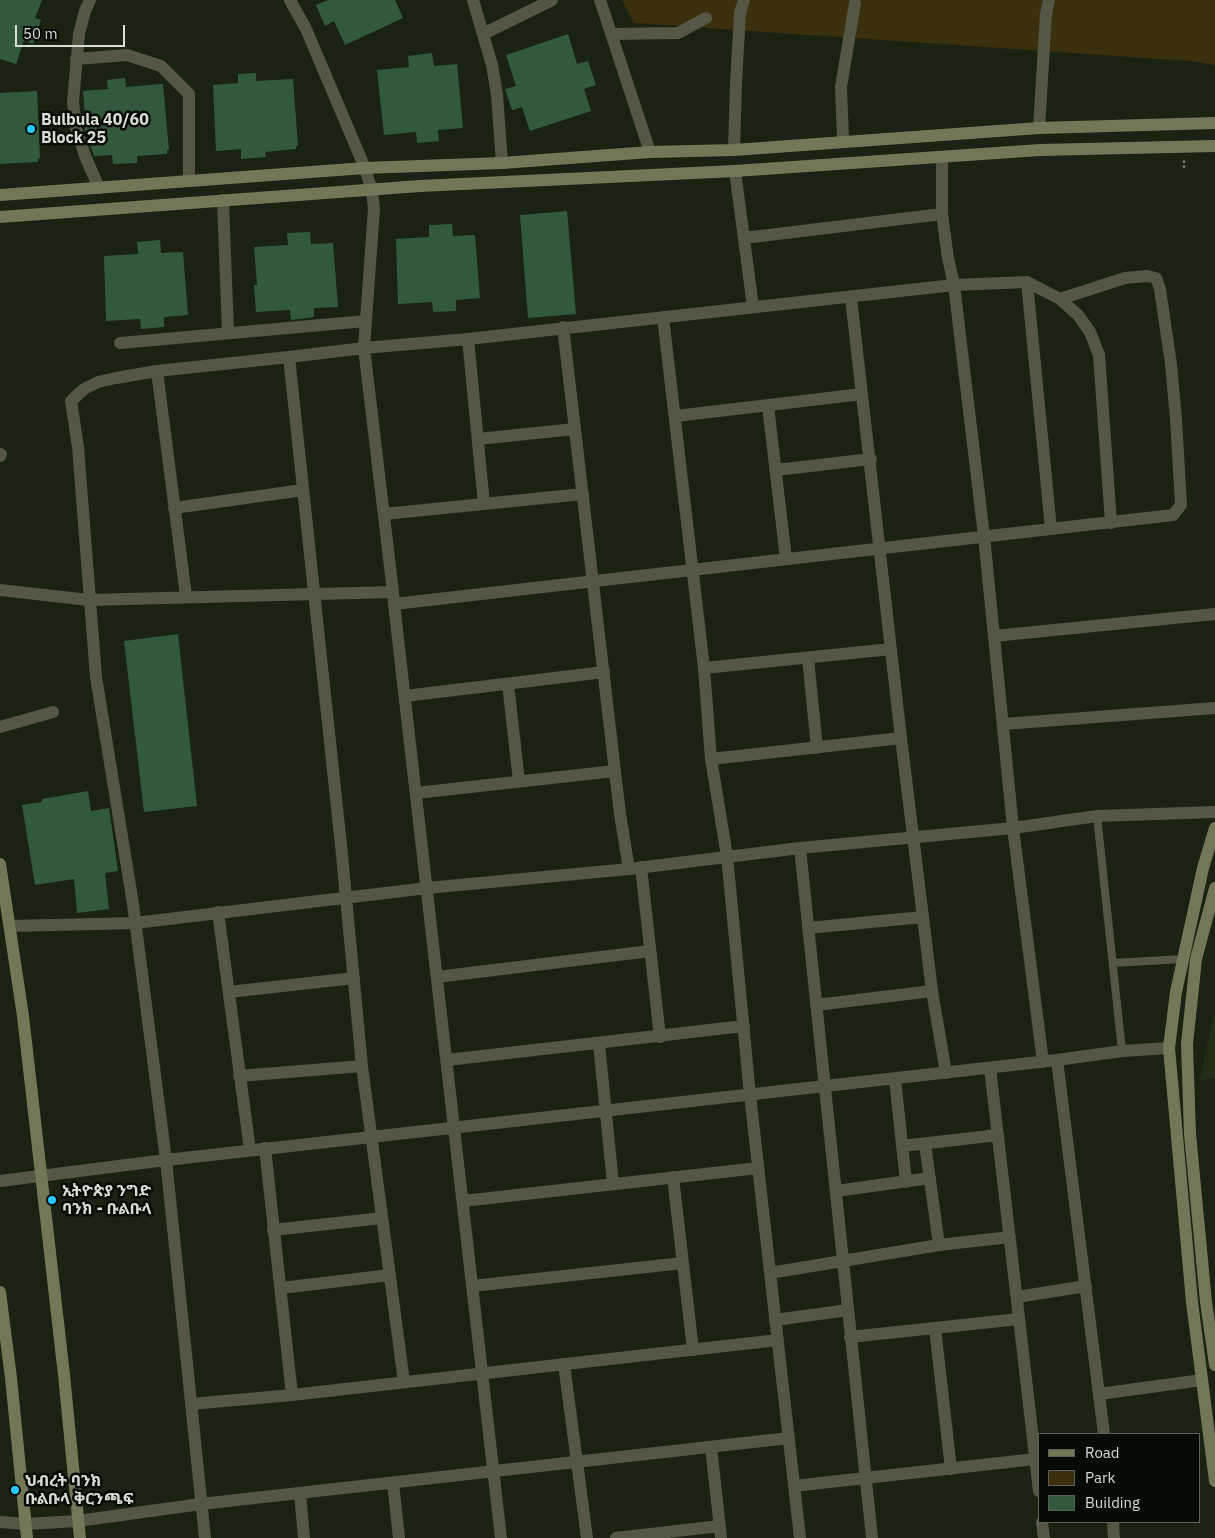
<!DOCTYPE html>
<html>
<head>
<meta charset="utf-8">
<style>
	body { margin:0 }
	#map { position:relative; width:1215px; height:1538px; overflow:hidden; background:#1a2312; font-family:"IBM Plex Sans",sans-serif }
	canvas { display:block }
	.legend { position:absolute; left:1038px; top:1433px; width:162px; height:90px; box-sizing:border-box; background:#070b05; border:1px solid #5b5f57; margin:0; padding:6px 9px; list-style:none; font-size:15px; color:#d8ded3 }
	.legend li { display:flex; align-items:center; gap:10px; height:25px }
	.legend b { width:25px; border:1px solid #5b5f57 }
	.scale { position:absolute; left:15px; top:25px; width:110px; height:22px; box-sizing:border-box; border:2px solid #d8ded3; border-top:0; padding-left:6px; font-size:15px; line-height:18px; white-space:nowrap; color:#d8ded3; -webkit-text-stroke:4px #070b05; paint-order:stroke }
</style>
</head>
<body>
<div id="map">
<canvas width="1215" height="1538"></canvas>
<ul class="legend">
<li><b style="height:6px;background:#747658"></b>Road</li>
<li><b style="height:14px;background:#3a300e"></b>Park</li>
<li><b style="height:14px;background:#33593c"></b>Building</li>
</ul>
<div class="scale">50 m</div>
</div>
<script>
const ctx = document.querySelector('canvas').getContext('2d');
ctx.lineJoin = 'round';
function fill(path, color) { ctx.fillStyle = color; ctx.fill(path, 'evenodd'); }
const toPath = rows => new Path2D(rows.map(r => 'M' + r).join(''));
function strokePath(path, color, width, dash) { ctx.strokeStyle = color; ctx.lineWidth = width; ctx.lineCap = dash ? 'butt' : 'round'; ctx.setLineDash(dash || []); ctx.stroke(path); }
function drawText(font, color, halo, rows, align = 'center') {
  ctx.font = font + ' "IBM Plex Sans","Noto Sans Ethiopic",sans-serif'; ctx.lineWidth = 5; ctx.setLineDash([]); ctx.textBaseline = 'middle'; ctx.strokeStyle = halo; ctx.fillStyle = color; for (const [text, x, y, turn = 0] of rows) {
    ctx.save(); ctx.translate(x, y); ctx.rotate((+turn || 0) * Math.PI / 180); ctx.textAlign = isNaN(turn) ? turn : align; if (halo) ctx.strokeText(text, 0, 0); ctx.fillText(text, 0, 0); ctx.restore();
  }
}
const built = toPath([
	[1215,1012,1215,1078,1200,1080,1205,1055]
]);
const green = toPath([
	[622,0,1215,0,1215,65,1190,61,634,23]
]);
const building = toPath([
	[0,0,42,0,35,18,41,20,33,44,24,40,16,64,0,59],
	[328,0,395,0,403,18,345,45,334,21,325,26,316,5],
	[568,34,577,64,588,61,596,85,584,89,591,111,530,131,522,107,512,110,505,89,516,86,506,55],
	[432,53,434,66,457,64,463,128,438,130,439,141,417,143,416,132,384,135,377,70,409,67,408,56],
	[256,73,256,81,293,79,298,146,296,146,296,149,265,152,266,157,241,159,241,149,216,151,213,85,238,83,238,74],
	[125,78,126,87,163,84,169,150,167,150,167,154,137,156,137,163,113,164,112,155,94,156,93,153,84,128,86,127,83,91,108,89,107,80],
	[37,91,40,158,38,159,38,162,0,164,0,93],
	[567,211,576,314,528,318,520,215],
	[452,224,453,236,475,235,480,298,456,300,456,311,433,312,432,302,398,304,396,239,429,237,429,225],
	[310,232,311,244,333,243,338,307,314,308,314,317,291,320,290,310,256,312,254,285,257,285,254,247,288,245,287,233],
	[160,240,161,253,183,252,188,315,164,317,164,327,141,329,140,319,106,321,104,256,138,254,137,242],
	[178,634,197,806,144,812,124,641],
	[88,791,91,811,109,808,118,871,105,873,109,909,77,913,74,879,35,885,22,805,42,802,42,799]
]);
const path = toPath([
	[1184,168,1184,159]
]);
const lane = toPath([
	[1097,816,1122,1051],
	[1113,963,1183,959]
]);
const street = toPath([
	[90,0,85,11,79,34,73,102,76,128,85,156,99,188],
	[290,0,306,29,365,168,372,191,374,209,364,348,468,339,954,285,984,536,1013,828,1043,1062],
	[473,0,492,65,497,95,502,163],
	[600,0,650,152],
	[483,34,552,0],
	[611,34,678,33,706,18],
	[76,59,127,55,161,66,189,94,189,181],
	[1039,128,1046,14,1049,0],
	[843,140,841,87,855,3],
	[734,150,736,83,740,13,744,0],
	[942,157,942,214,948,258,954,285,1027,282,1060,299,1078,315,1090,332,1099,355,1111,523],
	[735,171,753,307],
	[223,200,228,333],
	[744,238,942,214],
	[1027,282,1051,529],
	[851,298,901,738,932,991,946,1073],
	[663,317,704,668,711,759,727,856,750,1095,800,1538],
	[563,327,620,814,629,869],
	[468,339,484,504],
	[120,343,366,321],
	[157,371,186,596],
	[768,406,786,559],
	[676,416,862,394],
	[478,439,575,429],
	[0,456,1,454],
	[776,470,871,459],
	[174,508,303,490],
	[384,514,583,494],
	[0,590,89,600,393,592,394,604,1173,515,1181,505,1176,419,1171,364,1160,289,1156,278,1147,276,1125,278,1060,299],
	[393,592,364,348,289,357,341,845,362,1066,404,1382],
	[394,604,501,1538],
	[994,636,1215,614],
	[808,658,817,748],
	[704,668,891,649],
	[508,684,519,781],
	[405,696,604,672],
	[1004,724,1215,708],
	[0,727,53,712],
	[711,759,901,738],
	[416,793,615,771],
	[800,848,872,1538],
	[641,867,660,1037],
	[218,912,250,1150],
	[10,926,135,923,427,888,629,869,800,848,1013,828,1097,816,1215,812],
	[808,928,923,917],
	[437,977,650,951],
	[229,992,354,978],
	[816,1005,932,991],
	[599,1044,613,1184],
	[447,1060,744,1026],
	[1057,1060,1104,1434],
	[990,1068,1039,1491],
	[239,1076,362,1066],
	[895,1079,906,1182],
	[925,1144,939,1245],
	[902,1146,998,1135],
	[265,1148,292,1395],
	[673,1177,693,1350],
	[0,1181,166,1160,1057,1060,1122,1051,1169,1048],
	[836,1191,930,1178],
	[463,1201,758,1168],
	[273,1230,382,1218],
	[770,1273,939,1245,1010,1237],
	[472,1286,683,1263],
	[281,1288,390,1275],
	[1017,1297,1086,1286],
	[775,1320,848,1310],
	[935,1328,951,1469],
	[850,1337,1019,1319],
	[564,1364,587,1538],
	[1099,1394,1202,1380],
	[191,1404,292,1395,778,1340],
	[711,1447,721,1538],
	[393,1483,399,1538],
	[794,1486,1035,1459],
	[300,1493,304,1538],
	[0,1522,26,1524,78,1521,201,1504,789,1438],
	[1042,1522,1044,1538],
	[1113,1522,1114,1538],
	[205,1538,166,1160,133,904,96,677,78,447,71,401,84,389,98,382,116,378,157,371,289,357],
	[616,1538,720,1526]
]);
const secondary = toPath([
	[0,195,365,168,502,163,650,152,734,150,1039,128,1215,123],
	[0,217,420,186,735,171,1040,150,1215,146],
	[1215,828,1203,868,1176,992,1169,1048,1192,1302,1215,1481],
	[0,864,23,1016,64,1375,80,1538],
	[1215,888,1196,959,1187,1044,1190,1134,1206,1302,1215,1365],
	[0,1292,11,1378,27,1538]
]);
const markers = [
	[31,129,5,"#27c8ff"],
	[52,1200,5,"#27c8ff"],
	[15,1490,5,"#27c8ff"]
];
const poiNames = [
	["Bulbula 40/60",41,120],
	["Block 25",41,138],
	["ኢትዮጵያ ንግድ",62,1191],
	["ባንክ - ቡልቡላ",62,1209],
	["ህብረት ባንክ",25,1481],
	["ቡልቡላ ቅርንጫፍ",25,1499]
];
fill(built, '#222d16');
fill(green, '#3a300e');
fill(building, '#33593c');
strokePath(path, '#777f71', 2.5, [2.5, 2.5]);
strokePath(lane, '#555744', 8);
strokePath(street, '#555744', 12);
strokePath(secondary, '#747658', 12);
for (const [x, y, r, color] of markers) { const dot = new Path2D(); dot.arc(x, y, r, 0, 2 * Math.PI); ctx.fillStyle = color; ctx.fill(dot); strokePath(dot, '#070b05', 2); }
drawText('bold 16px', '#d8ded3', '#070b05', poiNames, 'left');
</script>
</body>
</html>
